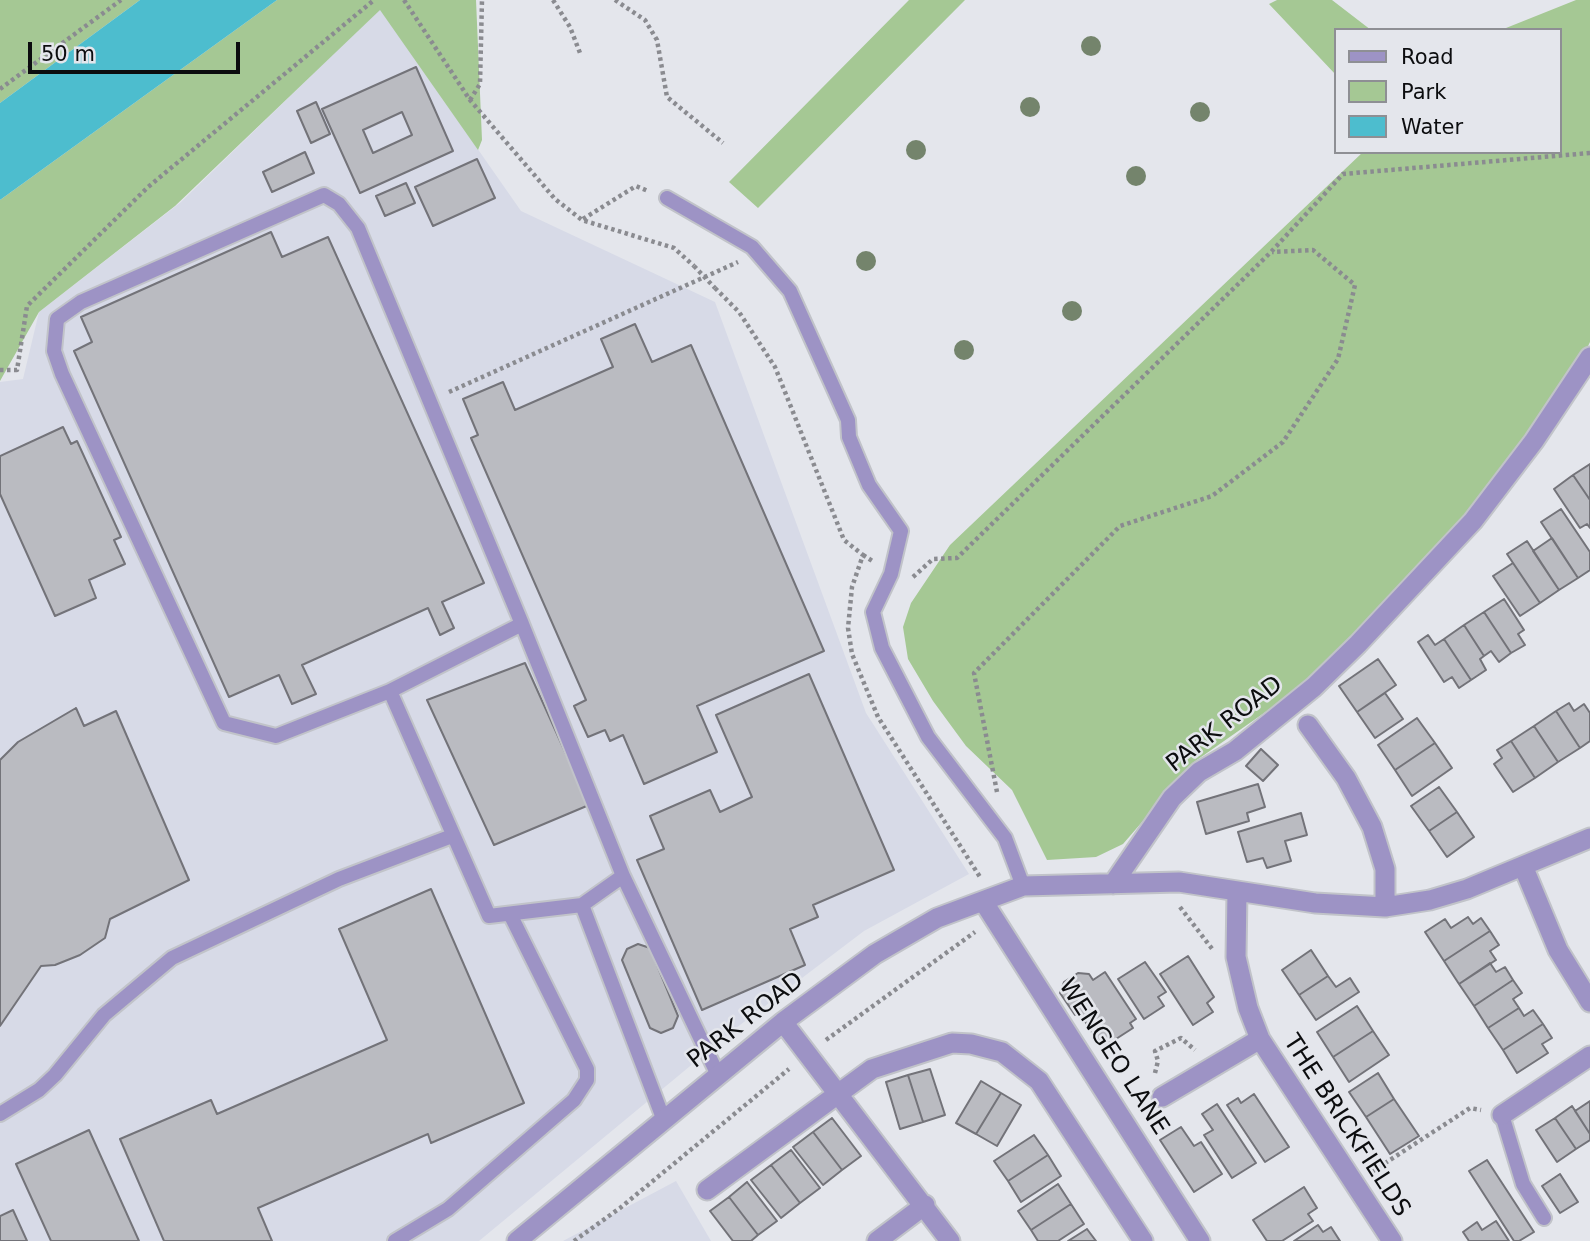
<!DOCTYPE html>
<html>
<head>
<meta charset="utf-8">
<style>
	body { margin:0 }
	#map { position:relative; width:1590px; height:1241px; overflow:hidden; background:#e4e6ec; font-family:"DejaVu Sans",sans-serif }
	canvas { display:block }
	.legend { position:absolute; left:1334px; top:28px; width:228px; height:126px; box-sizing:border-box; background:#e4e6ec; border:2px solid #8e8f94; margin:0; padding:9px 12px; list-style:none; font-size:21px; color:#0c0d0f }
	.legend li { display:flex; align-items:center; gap:14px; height:35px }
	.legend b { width:35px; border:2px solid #8e8f94 }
	.scale { position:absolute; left:28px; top:42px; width:212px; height:32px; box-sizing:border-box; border:4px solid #0c0d0f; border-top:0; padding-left:9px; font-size:21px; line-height:24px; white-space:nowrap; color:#0c0d0f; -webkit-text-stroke:5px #e4e6ec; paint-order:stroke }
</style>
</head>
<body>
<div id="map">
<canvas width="1590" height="1241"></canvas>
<ul class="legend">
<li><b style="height:9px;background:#9d93c5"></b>Road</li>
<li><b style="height:19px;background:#a5c894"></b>Park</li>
<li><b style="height:19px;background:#4dbdce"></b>Water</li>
</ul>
<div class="scale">50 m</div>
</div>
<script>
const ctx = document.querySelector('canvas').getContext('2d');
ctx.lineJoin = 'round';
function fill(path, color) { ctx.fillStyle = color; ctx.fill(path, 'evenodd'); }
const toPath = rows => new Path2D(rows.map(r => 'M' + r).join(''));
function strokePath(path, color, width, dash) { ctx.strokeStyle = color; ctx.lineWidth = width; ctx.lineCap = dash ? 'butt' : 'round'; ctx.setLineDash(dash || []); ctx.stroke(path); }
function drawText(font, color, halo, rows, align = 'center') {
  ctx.font = font + ' "DejaVu Sans",sans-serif'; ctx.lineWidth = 5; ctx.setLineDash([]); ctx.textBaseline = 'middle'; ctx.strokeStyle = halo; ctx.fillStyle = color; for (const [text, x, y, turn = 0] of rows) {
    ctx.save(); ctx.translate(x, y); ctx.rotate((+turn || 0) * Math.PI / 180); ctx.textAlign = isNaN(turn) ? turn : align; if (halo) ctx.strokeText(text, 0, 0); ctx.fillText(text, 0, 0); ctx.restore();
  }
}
const built = toPath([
	[380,9,521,211,715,302,866,713,969,874,864,931,736,1028,479,1241,0,1241,0,382,23,379,39,312,181,202],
	[676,1181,711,1241,563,1241]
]);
const green = toPath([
	[0,0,140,0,0,103],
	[277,0,476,0,482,140,478,150,380,10,175,206,39,312,0,381,0,200],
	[909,0,965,0,758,208,729,182],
	[1277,0,1332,0,1371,30,1336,30,1336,75,1269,4],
	[1576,0,1590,0,1590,342,1578,367,1452,534,1327,669,1194,762,1123,844,1096,857,1047,860,1012,790,966,746,933,701,908,659,903,627,911,603,950,545,1363,152,1560,152,1560,30,1501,30]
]);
const water = toPath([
	[140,0,277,0,0,200,0,103]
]);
const building = toPath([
	[416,67,453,151,360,193,322,109,416,67],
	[402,112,412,135,373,153,363,130,402,112],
	[316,102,330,134,311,143,297,111,316,102],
	[305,152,314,173,272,192,263,172,305,152],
	[477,159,495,198,433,226,415,187,477,159],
	[406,183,415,203,385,216,376,196,406,183],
	[271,232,282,257,328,237,484,583,442,602,454,628,440,635,428,608,302,665,316,694,292,704,279,675,229,697,74,351,92,342,81,317,271,232],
	[635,324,652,362,691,345,824,651,697,706,717,752,644,784,623,735,610,741,605,730,588,737,574,706,586,700,471,438,478,435,463,399,503,382,515,410,613,367,601,339,635,324],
	[63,427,71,444,77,441,121,537,114,540,125,564,89,580,96,598,55,616,0,494,0,456,63,427],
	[1590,464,1590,500,1573,475,1590,464],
	[1573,475,1590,500,1590,528,1587,524,1580,528,1554,489,1573,475],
	[1561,509,1590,552,1590,570,1578,578,1541,522,1561,509],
	[1552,538,1578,578,1559,590,1533,551,1552,538],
	[1527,541,1559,590,1540,603,1507,554,1527,541],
	[1513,563,1540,603,1520,616,1493,576,1513,563],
	[1504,599,1524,630,1518,634,1525,645,1511,653,1484,612,1504,599],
	[1484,612,1511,653,1499,662,1491,651,1484,656,1464,625,1484,612],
	[1464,625,1484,656,1480,659,1486,670,1471,680,1444,639,1464,625],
	[1428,635,1435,645,1444,639,1471,680,1459,688,1452,677,1444,682,1418,642,1428,635],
	[1378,659,1396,685,1357,712,1339,686,1378,659],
	[525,663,589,805,494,845,427,700,525,663],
	[809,674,894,870,813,905,818,917,790,929,805,965,702,1010,637,860,664,849,650,816,710,790,720,812,752,797,716,715,809,674],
	[1385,693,1403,719,1375,738,1357,712,1385,693],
	[1569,703,1574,711,1584,704,1590,713,1590,741,1580,748,1556,711,1569,703],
	[76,708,84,726,116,711,189,880,110,919,105,938,80,955,55,965,41,966,0,1026,0,760,18,742,76,708],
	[1556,711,1580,748,1558,762,1534,726,1556,711],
	[1417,718,1435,743,1395,770,1378,745,1417,718],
	[1534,726,1558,762,1535,778,1511,741,1534,726],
	[1511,741,1535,778,1513,792,1494,764,1502,758,1497,750,1511,741],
	[1435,743,1452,768,1412,796,1395,770,1435,743],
	[1261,749,1278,765,1263,781,1246,766,1261,749],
	[1258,784,1265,807,1247,813,1249,821,1206,834,1197,802,1258,784],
	[1439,787,1457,812,1429,831,1411,806,1439,787],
	[1457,812,1474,837,1447,857,1429,831,1457,812],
	[1301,813,1307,835,1285,841,1291,861,1267,868,1263,858,1247,862,1238,832,1301,813],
	[431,889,524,1103,431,1143,428,1134,258,1208,272,1241,164,1241,120,1139,211,1100,217,1114,387,1040,339,929,431,889],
	[1468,917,1473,924,1481,918,1490,931,1444,961,1425,932,1445,919,1451,928,1468,917],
	[1490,931,1499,945,1490,951,1496,960,1459,984,1444,961,1490,931],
	[638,944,650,948,678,1016,673,1028,661,1033,650,1028,622,960,627,949,638,944],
	[1311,950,1328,976,1299,995,1282,970,1311,950],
	[1188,956,1214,997,1207,1003,1213,1012,1193,1025,1160,974,1188,956],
	[1145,962,1166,992,1158,997,1164,1006,1144,1019,1118,979,1145,962],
	[1490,963,1496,972,1505,967,1513,980,1474,1006,1459,984,1490,963],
	[1105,972,1136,1019,1130,1023,1133,1028,1102,1048,1079,1012,1075,1015,1060,993,1064,982,1078,973,1089,974,1093,980,1105,972],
	[1328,976,1336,987,1350,978,1359,992,1316,1020,1299,995,1328,976],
	[1513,980,1522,993,1513,999,1519,1008,1488,1028,1474,1006,1513,980],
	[1357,1006,1373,1031,1333,1057,1317,1032,1357,1006],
	[1519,1008,1524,1016,1533,1010,1543,1024,1503,1050,1488,1028,1519,1008],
	[1543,1024,1552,1038,1542,1044,1548,1053,1517,1073,1503,1050,1543,1024],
	[1373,1031,1389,1055,1349,1082,1333,1057,1373,1031],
	[930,1069,945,1115,923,1122,908,1075,930,1069],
	[1378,1073,1394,1099,1366,1117,1349,1092,1378,1073],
	[908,1075,923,1122,900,1129,886,1082,908,1075],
	[981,1081,1001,1093,976,1134,956,1123,981,1081],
	[1001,1093,1021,1105,997,1146,976,1134,1001,1093],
	[1254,1094,1289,1147,1265,1162,1227,1105,1238,1098,1241,1103,1254,1094],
	[1394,1099,1419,1136,1390,1154,1366,1117,1394,1099],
	[1590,1101,1590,1134,1575,1111,1590,1101],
	[1217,1104,1256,1163,1232,1178,1204,1135,1213,1130,1202,1114,1217,1104],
	[1572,1106,1590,1134,1590,1140,1576,1149,1555,1118,1572,1106],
	[832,1118,861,1156,842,1170,813,1132,832,1118],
	[1555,1118,1576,1149,1557,1162,1536,1130,1555,1118],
	[1181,1127,1194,1146,1201,1142,1222,1174,1194,1192,1160,1140,1181,1127],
	[89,1130,139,1241,51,1241,16,1164,89,1130],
	[813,1132,842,1170,823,1185,793,1147,813,1132],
	[1034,1135,1048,1155,1008,1181,994,1161,1034,1135],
	[791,1150,820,1188,800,1203,771,1165,791,1150],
	[1048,1155,1061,1176,1021,1202,1008,1181,1048,1155],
	[1487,1160,1534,1232,1519,1241,1514,1241,1469,1171,1487,1160],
	[771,1165,800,1203,781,1218,751,1180,771,1165],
	[1560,1174,1578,1202,1560,1213,1542,1186,1560,1174],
	[747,1182,777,1221,758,1235,729,1197,747,1182],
	[1058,1184,1071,1204,1031,1230,1018,1211,1058,1184],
	[1304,1187,1317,1208,1308,1214,1313,1221,1282,1241,1267,1241,1253,1220,1304,1187],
	[729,1197,758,1235,751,1241,733,1241,710,1211,729,1197],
	[1071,1204,1084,1224,1058,1241,1038,1241,1031,1230,1071,1204],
	[13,1210,27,1241,0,1241,0,1216,13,1210],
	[1496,1221,1509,1241,1469,1241,1463,1232,1477,1222,1482,1230,1496,1221],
	[1318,1225,1323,1232,1331,1227,1340,1241,1294,1241,1318,1225],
	[1087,1229,1096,1241,1068,1241,1087,1229]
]);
const path = toPath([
	[404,0,470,100,555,199,582,220,674,248,694,266],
	[553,0,570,27,580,53],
	[615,0,645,20,657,40,667,97,723,143],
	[0,89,121,0],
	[470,100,480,84,482,0],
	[583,219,636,186,648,191],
	[715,288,739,312,775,367,844,540,863,555,852,587,848,628,852,654,878,717,980,877],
	[0,370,17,370,27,306,148,187,374,0],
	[449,392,738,262],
	[863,555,874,562],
	[913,577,933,559,957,558,1271,252,1343,174,1590,153],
	[997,792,974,673,1120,526,1212,496,1283,442,1338,359,1355,285,1313,250,1272,252],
	[1180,907,1213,950],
	[826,1040,975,932],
	[1155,1073,1158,1061,1155,1051,1181,1038,1195,1050],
	[1373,1171,1470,1108,1481,1110],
	[574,1241,620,1208,789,1069]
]);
const service = toPath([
	[667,198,752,247,790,291,848,420,849,437,869,485,901,531,891,574,873,612,882,648,928,737,1005,838,1023,886],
	[522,624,623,876,582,905,489,916,390,691,522,624],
	[390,691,276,736,224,723,62,374,54,351,57,319,81,302,324,195,339,204,358,228,522,624],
	[623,876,717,1073],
	[582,905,663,1118],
	[0,1114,39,1090,55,1075,104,1015,172,958,339,879,452,836],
	[1502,1115,1523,1184,1544,1218],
	[395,1241,448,1209,574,1100,587,1080,587,1069,510,914]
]);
const minor = toPath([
	[1308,725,1346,778,1372,827,1385,869,1385,907],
	[1523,866,1558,950,1590,1002],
	[1113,884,1172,798,1199,772,1235,751,1314,687,1358,644,1473,521,1534,441,1590,357],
	[1237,892,1236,957,1248,1008,1260,1039,1392,1241],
	[983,901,1200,1241],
	[783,1022,950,1241],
	[1162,1097,1260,1039],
	[1502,1115,1590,1056],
	[707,1190,872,1069,952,1043,971,1044,1002,1052,1039,1081,1143,1241],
	[517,1241,783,1022,875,954,937,918,1023,886,1179,882,1315,903,1385,907,1430,900,1467,889,1590,838],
	[877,1241,925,1205]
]);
const pathBridge = toPath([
	[694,266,715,288]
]);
const trees = [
	[1091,46],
	[1030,107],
	[1200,112],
	[916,150],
	[1136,176],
	[866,261],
	[1072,311],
	[964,350]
];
const streetNames = [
	["PARK ROAD",1225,725,-38],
	["PARK ROAD",746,1021,-38],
	["WENGEO LANE",1113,1057,57],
	["THE BRICKFIELDS",1346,1126,57]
];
fill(built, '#d7dae7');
fill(green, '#a5c894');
fill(water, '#4dbdce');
fill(building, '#babbc1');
strokePath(building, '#737379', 2);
strokePath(service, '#c1c3c9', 18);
strokePath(minor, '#c1c3c9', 23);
strokePath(path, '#8a8b90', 4.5, [3.5, 3.5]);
strokePath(service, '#9d93c5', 14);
strokePath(minor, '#9d93c5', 19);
strokePath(pathBridge, '#8a8b90', 4.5, [3.5, 3.5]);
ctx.fillStyle = '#74846c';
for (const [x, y] of trees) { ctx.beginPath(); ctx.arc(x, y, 10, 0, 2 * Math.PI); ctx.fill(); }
drawText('24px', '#0c0d0f', '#e4e6ec', streetNames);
</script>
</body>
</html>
